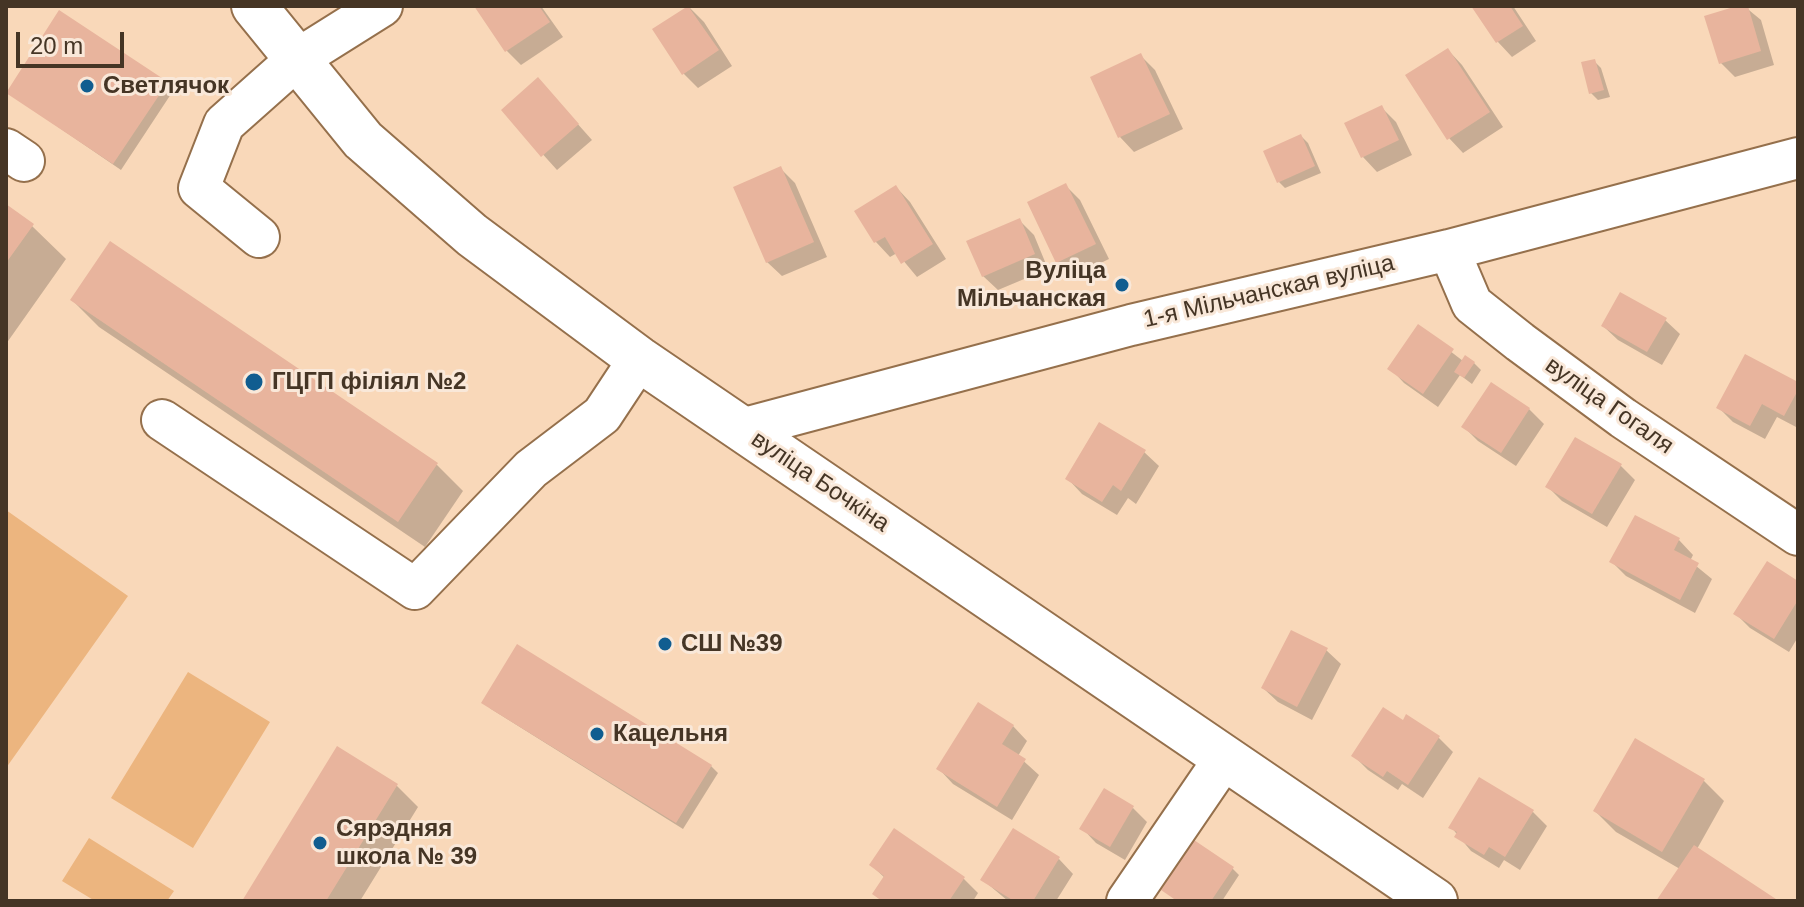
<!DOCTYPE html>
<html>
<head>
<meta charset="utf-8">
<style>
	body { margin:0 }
	#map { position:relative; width:1804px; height:907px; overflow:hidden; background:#f9d8b9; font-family:Arial,sans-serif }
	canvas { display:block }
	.frame { position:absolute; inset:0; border:8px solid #453525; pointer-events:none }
	.scale { position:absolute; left:16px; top:32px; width:108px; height:36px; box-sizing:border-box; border:4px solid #453525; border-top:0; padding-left:10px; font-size:24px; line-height:28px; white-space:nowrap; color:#453525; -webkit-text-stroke:6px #f9e8d9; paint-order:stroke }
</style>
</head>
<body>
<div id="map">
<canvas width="1804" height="907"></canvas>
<div class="frame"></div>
<div class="scale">20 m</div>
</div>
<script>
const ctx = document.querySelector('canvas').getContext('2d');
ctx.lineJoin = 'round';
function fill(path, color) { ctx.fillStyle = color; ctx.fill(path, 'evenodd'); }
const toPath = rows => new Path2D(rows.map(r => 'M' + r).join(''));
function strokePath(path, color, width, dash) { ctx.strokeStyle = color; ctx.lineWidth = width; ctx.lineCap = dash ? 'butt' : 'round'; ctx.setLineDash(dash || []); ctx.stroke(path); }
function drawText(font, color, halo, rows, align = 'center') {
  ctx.font = font + ' Arial,sans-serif'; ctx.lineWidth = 6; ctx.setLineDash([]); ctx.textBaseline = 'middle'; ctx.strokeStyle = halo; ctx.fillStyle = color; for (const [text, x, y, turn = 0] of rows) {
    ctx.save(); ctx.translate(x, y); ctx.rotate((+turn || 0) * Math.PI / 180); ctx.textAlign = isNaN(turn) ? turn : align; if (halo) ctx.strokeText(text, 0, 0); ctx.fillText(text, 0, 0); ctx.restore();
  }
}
const green = toPath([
	[6,510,128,596,6,768],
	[188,672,270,722,193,848,111,798],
	[89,838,174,891,167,901,95,901,62,881]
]);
const shadow = toPath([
	[476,6,541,6,563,37,521,65,507,51],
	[1474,6,1513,6,1536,41,1512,57,1498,42],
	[1744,6,1761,20,1774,65,1735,77,1720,62],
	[690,8,704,22,732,66,698,88,684,74,655,30],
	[1448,50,1462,65,1503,127,1463,153,1449,138],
	[1141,56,1155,70,1183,129,1134,152,1120,137,1092,78],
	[1594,61,1601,68,1610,97,1598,100,1591,93],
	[167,84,173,91,121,170,7,92],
	[552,95,592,140,557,170,503,110],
	[1382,108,1396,122,1412,155,1377,172,1363,157],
	[1301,136,1308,143,1321,173,1285,188,1278,181],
	[781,169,795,183,827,257,782,276,767,262],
	[1066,186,1080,200,1109,259,1072,277,1058,262,1030,203],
	[896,187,910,202,946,259,917,277,897,253,890,257,876,242,857,211],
	[6,207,32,226,66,259,6,344],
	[1019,220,1034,235,1048,269,998,290,983,276],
	[72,300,437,465,463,491,425,547,99,327],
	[1665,320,1680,334,1662,365,1618,340,1603,326],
	[1419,327,1463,361,1474,363,1481,370,1472,384,1460,375,1438,407,1404,383,1390,368],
	[1491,384,1529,409,1544,424,1516,466,1478,441,1464,427],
	[1798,384,1798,428,1777,417,1765,439,1733,422,1718,407],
	[1144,452,1159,466,1136,504,1128,498,1117,515,1082,494,1068,479],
	[1620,465,1635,480,1607,527,1562,501,1548,487],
	[1679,540,1693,555,1690,561,1712,579,1695,613,1626,576,1612,562],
	[1798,584,1798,637,1789,652,1750,628,1736,614],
	[1326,650,1341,664,1312,720,1278,702,1263,688],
	[484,702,711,766,718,773,683,829,491,709],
	[1403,722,1438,737,1453,752,1423,798,1402,784,1398,790,1368,770,1353,755],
	[1013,726,1027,741,1018,756,1039,775,1012,820,953,784,939,769],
	[338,749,397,786,418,807,360,901,245,901],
	[1703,780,1724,801,1697,849,1775,901,1659,901,1680,869,1616,832,1595,811],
	[1133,808,1147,822,1125,860,1096,843,1082,828],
	[1533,812,1547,826,1520,870,1504,860,1499,868,1471,851,1451,827],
	[1059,859,1073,874,1056,901,1008,901,983,880],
	[871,865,964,879,978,893,973,901,882,901,874,894,885,878],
	[1232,868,1239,875,1222,901,1177,901,1163,889]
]);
const building = toPath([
	[474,6,539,6,550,22,505,52],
	[688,6,719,50,682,75,652,29],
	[1471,6,1510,6,1523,26,1496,43],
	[1737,6,1748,6,1761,51,1719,64,1704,16],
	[59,10,168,82,113,164,6,93],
	[1448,48,1490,112,1447,140,1405,75],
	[1141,53,1170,114,1118,138,1090,77],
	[1595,59,1604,90,1589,94,1581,62],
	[538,77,579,124,541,157,501,110],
	[1382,105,1399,140,1361,158,1344,123],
	[1301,134,1315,166,1277,183,1263,151],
	[781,166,814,242,766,263,733,187],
	[1066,183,1096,244,1056,263,1027,202],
	[896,185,933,244,901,264,885,237,874,243,854,211],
	[6,204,34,224,6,263],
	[1020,218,1035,254,982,277,966,241],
	[110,241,438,463,398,522,70,300],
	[1620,292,1667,318,1647,352,1601,326],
	[1418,324,1454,349,1423,394,1387,369],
	[1745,354,1798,382,1798,390,1784,416,1762,404,1750,426,1716,408],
	[1465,355,1475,362,1464,378,1454,372],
	[1491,382,1530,408,1501,453,1461,427],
	[1099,422,1146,450,1121,491,1113,485,1102,502,1065,479],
	[1575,437,1622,464,1592,514,1545,487],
	[1635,515,1680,538,1674,550,1699,563,1680,600,1609,562],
	[1767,561,1798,581,1798,600,1774,639,1733,614],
	[1291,630,1328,648,1297,707,1261,688],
	[517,644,712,765,676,823,481,703],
	[978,702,1014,725,1002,744,1026,759,997,807,936,769],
	[1383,707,1403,720,1406,714,1440,736,1408,785,1387,771,1383,777,1351,756],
	[1635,738,1705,779,1662,852,1593,811],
	[337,746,398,784,326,901,242,901],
	[1479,777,1534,810,1505,857,1489,847,1484,855,1454,837,1457,832,1448,828],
	[1104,788,1134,806,1110,847,1079,829],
	[894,828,965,877,949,901,882,901,872,894,884,876,869,865],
	[1013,828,1060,857,1033,901,1014,901,980,880],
	[1194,840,1234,867,1211,901,1177,901,1161,890],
	[1694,845,1779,901,1656,901]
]);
const minor = toPath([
	[6,149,24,161],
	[259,237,199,188,224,124,296,60,382,6],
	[1449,250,1472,304,1520,342,1623,418,1798,535],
	[162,420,415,589,531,469,602,415,639,359],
	[741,429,1131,325,1449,250,1798,158],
	[1127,901,1224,759]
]);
const major = toPath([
	[254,6,363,140,472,235,639,359,1435,901]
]);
const markers = [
	[87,86,8,"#105d90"],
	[1122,285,8,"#105d90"],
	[254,382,10,"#105d90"],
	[665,644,8,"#105d90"],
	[597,734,8,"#105d90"],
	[320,843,8,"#105d90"]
];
const poiNames = [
	["Светлячок",103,86],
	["Вуліца",1106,271,"right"],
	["Мільчанская",1106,299,"right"],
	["ГЦГП філіял №2",272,382],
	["СШ №39",681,644],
	["Кацельня",613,734],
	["Сярэдняя",336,829],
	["школа № 39",336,857]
];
const streetNames = [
	["1-я Мільчанская вуліца",1269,292,-13],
	["вуліца Гогаля",1609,406,35],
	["вуліца Бочкіна",820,482,34]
];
fill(green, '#ecb57f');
fill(shadow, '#0003');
fill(building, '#e8b49d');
strokePath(minor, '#95704c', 44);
strokePath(major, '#95704c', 48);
strokePath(minor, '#fff', 40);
strokePath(major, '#fff', 44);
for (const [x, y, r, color] of markers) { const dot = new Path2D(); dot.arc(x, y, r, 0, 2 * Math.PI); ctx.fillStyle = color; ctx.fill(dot); strokePath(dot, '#f9e8d9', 3); }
drawText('bold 24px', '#453525', '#f9e8d9', poiNames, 'left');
drawText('24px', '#453525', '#f9e8d9', streetNames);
</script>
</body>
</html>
